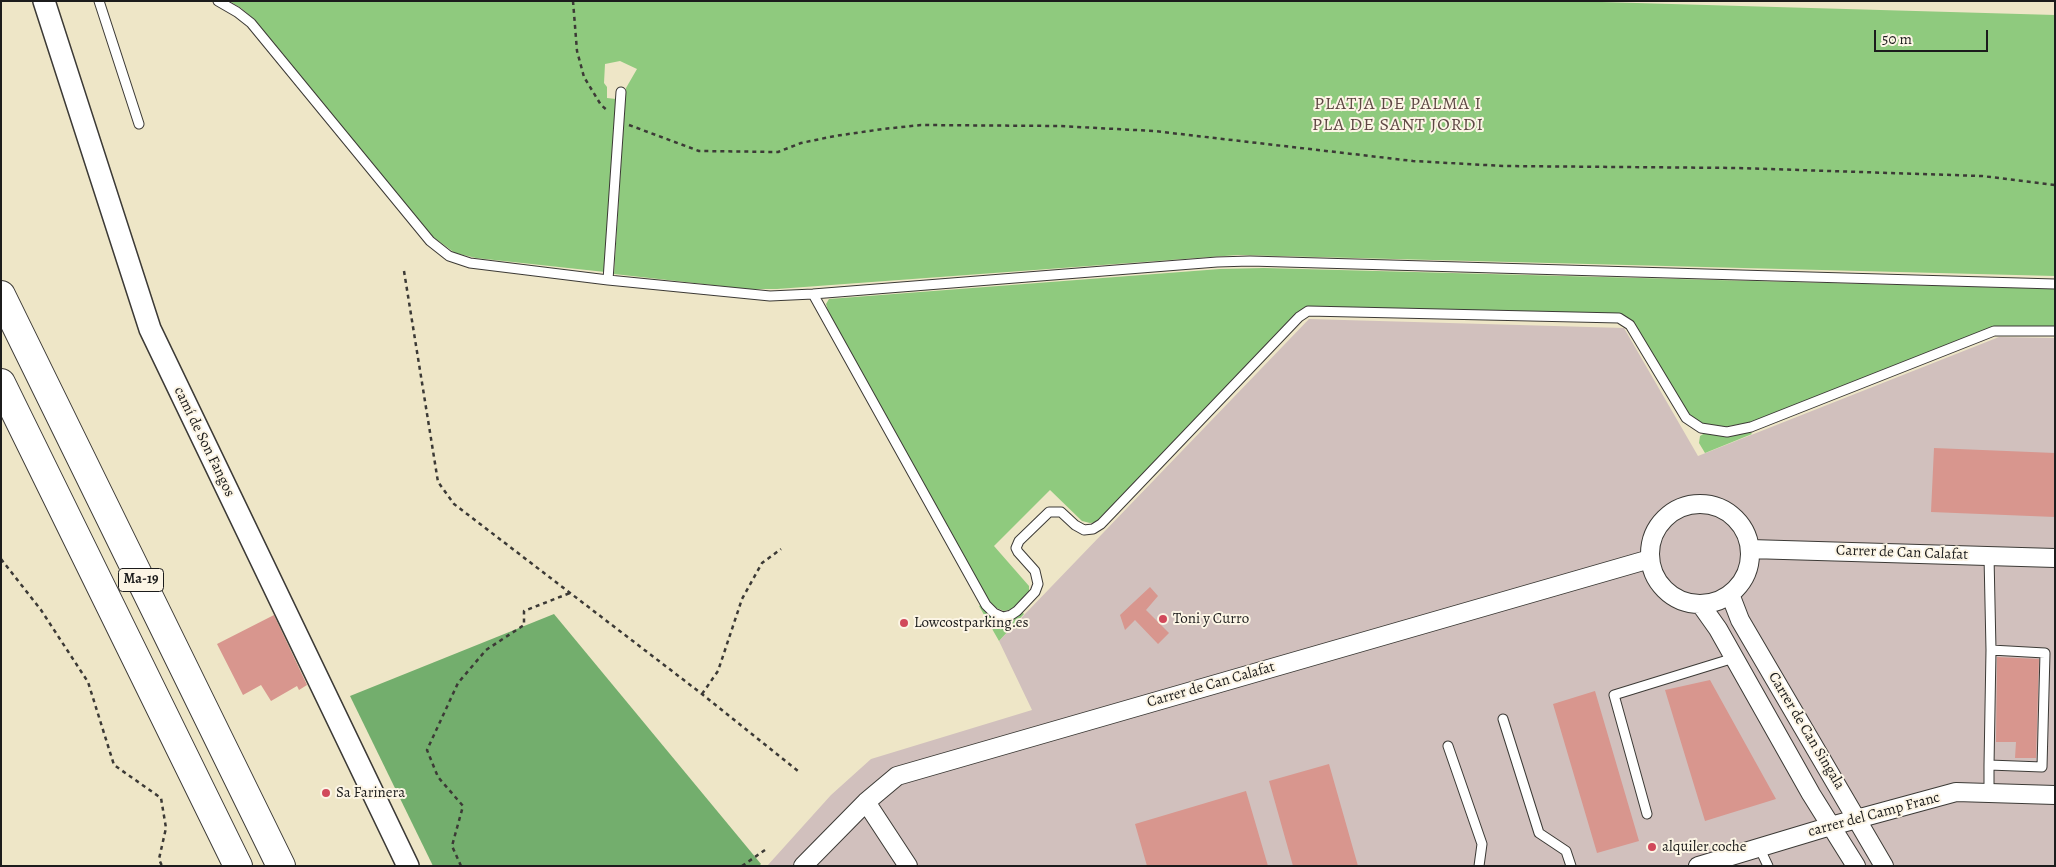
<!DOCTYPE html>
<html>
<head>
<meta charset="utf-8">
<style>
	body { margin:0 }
	#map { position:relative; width:2056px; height:867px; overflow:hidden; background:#eee6c7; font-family:Alegreya,serif }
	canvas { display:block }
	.frame { position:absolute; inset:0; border:2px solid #1c1c1c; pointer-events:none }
	.scale { position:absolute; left:1874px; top:30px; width:114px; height:22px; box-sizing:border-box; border:2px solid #1c1c1c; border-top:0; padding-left:6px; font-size:15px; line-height:18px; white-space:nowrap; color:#1c1c1c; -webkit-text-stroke:4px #fcf5e5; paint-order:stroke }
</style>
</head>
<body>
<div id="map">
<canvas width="2056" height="867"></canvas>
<div class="frame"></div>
<div class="scale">50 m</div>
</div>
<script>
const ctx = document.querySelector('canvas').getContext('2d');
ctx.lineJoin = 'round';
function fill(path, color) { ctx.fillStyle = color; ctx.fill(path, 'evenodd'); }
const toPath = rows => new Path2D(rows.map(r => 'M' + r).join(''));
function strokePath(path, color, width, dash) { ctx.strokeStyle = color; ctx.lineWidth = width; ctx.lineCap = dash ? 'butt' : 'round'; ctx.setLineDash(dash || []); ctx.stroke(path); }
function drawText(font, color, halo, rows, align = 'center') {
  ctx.font = font + ' Alegreya,serif'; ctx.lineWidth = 4; ctx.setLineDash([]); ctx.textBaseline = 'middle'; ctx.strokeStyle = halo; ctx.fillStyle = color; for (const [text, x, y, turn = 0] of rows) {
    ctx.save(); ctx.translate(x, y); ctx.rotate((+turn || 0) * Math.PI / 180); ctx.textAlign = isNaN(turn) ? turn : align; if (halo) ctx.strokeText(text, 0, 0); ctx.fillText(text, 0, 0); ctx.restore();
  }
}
const industrial = toPath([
	[1309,319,1624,328,1698,456,1999,337,2055,338,2055,866,767,866,831,795,871,759,1032,710,999,641]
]);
const green = toPath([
	[229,1,1567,1,2055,15,2055,276,1238,255,777,289,748,289,614,274,626,88,637,69,620,61,605,64,604,83,607,87,607,98,616,99,605,272,476,258,455,253,433,237,255,20,241,8],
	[1264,268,2055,289,2055,327,2002,326,1989,329,1757,421,1724,427,1705,425,1690,417,1631,321,1624,316,1306,308,1296,314,1098,522,1090,523,1082,521,1050,490,994,546,1029,586,1029,593,1013,609,1004,611,994,607,989,603,830,317,826,304,829,299,1220,269],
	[1750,432,1752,434,1705,453,1699,443,1700,436,1705,433,1730,435],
	[981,605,992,618,1001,622,1013,620,1022,612,1024,614,999,641,979,606]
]);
const forest = toPath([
	[554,614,761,864,759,866,433,866,350,696]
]);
const building = toPath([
	[1934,448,2055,453,2055,517,1931,512],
	[1150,587,1158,596,1146,610,1169,633,1158,644,1135,620,1125,630,1120,615],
	[274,615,307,685,299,690,297,686,271,701,261,685,243,695,217,644],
	[1997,657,2039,659,2036,758,2015,758,2016,742,1996,742],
	[1710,680,1776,799,1705,821,1665,690],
	[1595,691,1639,841,1597,853,1553,704],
	[1329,764,1358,866,1293,866,1269,781],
	[1246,791,1268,866,1147,866,1135,824]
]);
const path = toPath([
	[573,1,577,51,584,77,601,105,608,111],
	[629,125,699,151,778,152,801,143,835,136,883,129,921,125,1059,126,1154,131,1413,161,1503,166,1738,168,1982,176,2055,185],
	[404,271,438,482,454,504,702,694,798,771],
	[1,559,41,610,88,682,114,765,161,798,166,828,159,859,162,866],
	[702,694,718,671,742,599,762,563,781,549],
	[461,866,452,846,463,806,438,777,427,750,458,683,486,650,524,625,524,611,570,593],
	[742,866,765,850]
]);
const service = toPath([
	[99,1,139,124],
	[218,1,237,12,251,23,430,241,449,256,470,263,608,280,621,92],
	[608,280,770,296,813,294,1217,262,1250,261,2055,284],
	[813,294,986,605,994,613,1003,617,1011,615,1017,611,1035,592,1038,584,1035,571,1018,552,1016,548,1019,541,1049,512,1061,512,1075,525,1084,530,1093,529,1101,524,1299,317,1308,311,1619,318,1630,325,1686,418,1701,428,1727,432,1751,427,1994,331,2055,331],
	[1989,556,1991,650],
	[1503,719,1539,833,1566,851,1571,866],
	[1448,746,1482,844,1479,866],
	[1989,793,1989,765,1991,650,2045,653,2042,767,1989,765],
	[1647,814,1614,695,1734,658],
	[1759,847,1768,866]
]);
const minor = toPath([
	'1650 554a50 50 0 1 1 100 0a50 50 0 1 1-100 0Z',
	[1750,549,2055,558],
	[1730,594,1740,620,1884,866],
	[1701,605,1718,629,1811,794,1856,866],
	[866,802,908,866],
	[803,866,866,802,897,776,1650,559],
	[1698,866,1831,826,1956,792,2055,795]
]);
const tertiary = toPath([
	[44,1,150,329,408,866]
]);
const motorway = toPath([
	[1,295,281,866],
	[1,383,238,866]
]);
const markers = [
	[1163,619,5,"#d1495b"],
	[904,623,5,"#d1495b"],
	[326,793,5,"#d1495b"],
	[1652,847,5,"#d1495b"]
];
const shields = [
	[141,580,45]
];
const shieldNames = [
	["Ma-19",141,580]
];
const streetNames = [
	["camí de Son Fangos",204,442,64],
	["Carrer de Can Calafat",1902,553,2],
	["Carrer de Can Calafat",1211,685,-16],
	["Carrer de Can Singala",1806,731,59],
	["carrer del Camp Franc",1874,815,-15]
];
const poiNames = [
	["Toni y Curro",1173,619],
	["Lowcostparking.es",914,623],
	["Sa Farinera",336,793],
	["alquiler coche",1662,847]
];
const quarterNames = [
	["PLATJA DE PALMA I",1398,105],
	["PLA DE SANT JORDI",1398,126]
];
fill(industrial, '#d1c0bd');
fill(green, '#8fca7e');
fill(forest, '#73ae6d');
fill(building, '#d8968e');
strokePath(service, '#3c3a36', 11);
strokePath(minor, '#3c3a36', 20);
strokePath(tertiary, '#3c3a36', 24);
strokePath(motorway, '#3c3a36', 30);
strokePath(path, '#3c3a36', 2.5, [4, 4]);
strokePath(service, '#fff', 9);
strokePath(minor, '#fff', 18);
strokePath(tertiary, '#fff', 21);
strokePath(motorway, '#fff', 28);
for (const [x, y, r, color] of markers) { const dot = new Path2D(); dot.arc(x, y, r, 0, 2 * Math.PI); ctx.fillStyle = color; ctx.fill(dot); strokePath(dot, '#fcf5e5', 2); }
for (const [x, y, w] of shields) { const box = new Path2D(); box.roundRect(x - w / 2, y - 11.5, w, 23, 4); ctx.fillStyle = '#fcf5e5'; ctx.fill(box); strokePath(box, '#1c1c1c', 1); }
drawText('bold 14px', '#1c1c1c', null, shieldNames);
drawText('15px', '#1c1c1c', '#fcf5e5', streetNames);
drawText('15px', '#1c1c1c', '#fcf5e5', poiNames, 'left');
ctx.letterSpacing = '1px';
drawText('18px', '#5e4744', '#fcf5e5', quarterNames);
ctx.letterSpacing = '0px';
</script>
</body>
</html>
